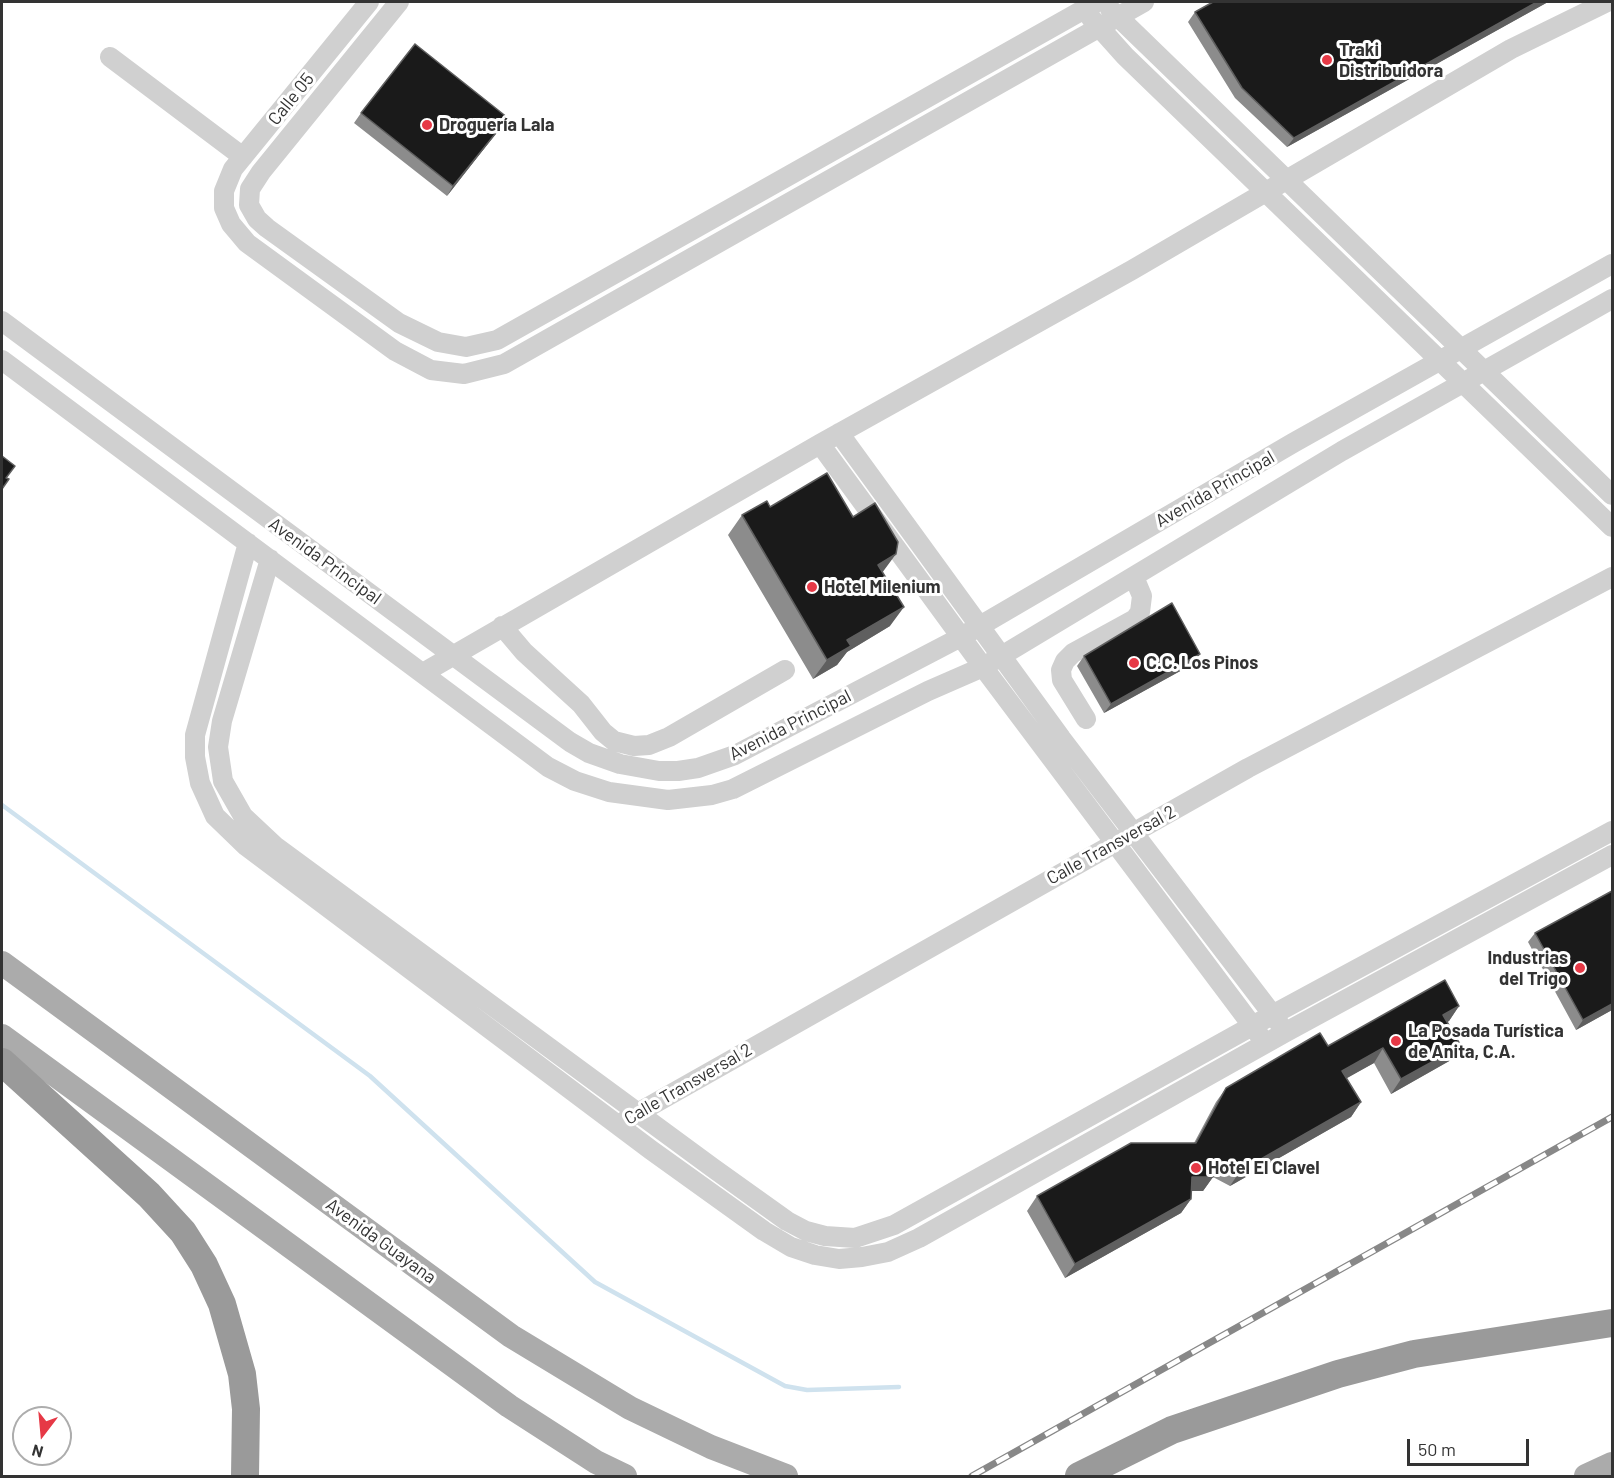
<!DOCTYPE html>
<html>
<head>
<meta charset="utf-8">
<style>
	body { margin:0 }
	#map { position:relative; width:1614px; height:1478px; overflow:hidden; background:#fff; font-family:Barlow,sans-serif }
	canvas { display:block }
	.frame { position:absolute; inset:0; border:3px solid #333; pointer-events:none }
	.north { position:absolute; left:12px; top:1406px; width:60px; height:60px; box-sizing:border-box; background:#fff; border:2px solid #adadad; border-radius:50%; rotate:196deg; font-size:16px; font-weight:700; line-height:24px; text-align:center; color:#333 }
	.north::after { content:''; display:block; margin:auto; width:21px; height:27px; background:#e63946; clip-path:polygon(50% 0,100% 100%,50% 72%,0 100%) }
	.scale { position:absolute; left:1407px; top:1439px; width:122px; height:27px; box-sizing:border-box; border:3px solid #333; border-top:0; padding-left:8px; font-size:18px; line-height:21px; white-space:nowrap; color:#333; -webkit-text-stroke:4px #fff; paint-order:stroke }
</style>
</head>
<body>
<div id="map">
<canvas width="1614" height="1478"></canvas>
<div class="frame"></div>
<div class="north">N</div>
<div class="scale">50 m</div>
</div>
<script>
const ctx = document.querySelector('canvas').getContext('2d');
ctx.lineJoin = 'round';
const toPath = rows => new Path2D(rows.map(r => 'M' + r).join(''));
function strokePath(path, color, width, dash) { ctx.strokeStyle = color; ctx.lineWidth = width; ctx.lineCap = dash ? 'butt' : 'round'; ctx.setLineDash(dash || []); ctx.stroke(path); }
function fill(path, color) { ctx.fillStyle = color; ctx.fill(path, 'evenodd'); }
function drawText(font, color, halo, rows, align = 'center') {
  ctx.font = font + ' Barlow,sans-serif'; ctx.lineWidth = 6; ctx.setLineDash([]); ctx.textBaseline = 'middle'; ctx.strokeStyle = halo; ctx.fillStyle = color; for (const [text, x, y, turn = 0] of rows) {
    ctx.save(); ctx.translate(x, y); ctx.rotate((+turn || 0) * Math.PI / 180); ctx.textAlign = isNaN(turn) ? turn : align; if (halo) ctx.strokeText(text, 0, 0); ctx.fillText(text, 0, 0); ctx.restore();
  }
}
const stream = toPath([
	[2,805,370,1076,595,1282,785,1386,807,1390,899,1387]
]);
const minor = toPath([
	[369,2,233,169,224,191,224,208,231,224,247,243,395,351,431,370,464,374,504,364,1144,2],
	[399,2,261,172,250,189,249,205,257,219,267,228,399,323,438,342,466,347,497,340,1097,2],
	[1110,9,1612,495],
	[1091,18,1125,56,1612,527],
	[110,57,243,157],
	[2,321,570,742,589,753,620,764,659,771,678,771,698,768,735,755,961,637,1293,443,1612,264],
	[2,360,548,767,575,781,609,792,668,800,712,795,733,789,928,691,983,667,1342,451,1612,299],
	[839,433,1061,738,1279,1023],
	[820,444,983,667,1260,1036],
	[248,543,195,735,195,757,200,783,215,816,246,846,651,1150,764,1231,791,1247,815,1255,839,1259,862,1257,888,1252,919,1238,1286,1032,1612,855],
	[270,559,222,721,218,747,223,781,243,816,275,846,713,1168,787,1221,806,1231,825,1236,855,1238,894,1225,1272,1015,1612,831],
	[502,626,524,652,581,704,603,732,614,741,634,746,649,745,669,737,785,670],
	[423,673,820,444,1132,270,1511,49,1607,2],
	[1086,719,1062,680,1061,670,1065,661,1073,653,1135,619,1140,612,1142,596,1134,577],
	[627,1119,1248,768,1612,577]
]);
const major = toPath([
	[2,963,511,1336,630,1408,711,1447,786,1476],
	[2,1036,509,1406,596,1462,625,1476],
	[1586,1476,1612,1464]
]);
const highway = toPath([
	[2,1062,149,1195,183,1232,204,1265,222,1304,242,1374,246,1409,245,1476],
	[1079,1476,1172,1430,1338,1374,1414,1354,1612,1323]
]);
const rail = toPath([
	[972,1476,1612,1117]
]);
const wall = toPath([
	[1213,2,1548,2,1287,147,1235,98,1188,22,1195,12],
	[361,113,501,127,447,196,354,123],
	[770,507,883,573,890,626,847,652,837,665,813,679,728,535,742,515],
	[1084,656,1193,664,1104,713,1077,666],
	[1535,933,1612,1010,1576,1030,1528,942],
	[1459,1006,1449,1021,1447,1022,1461,1046,1451,1060,1391,1094,1374,1063,1346,1078,1361,1102,1351,1117,1230,1186,1213,1177,1203,1191,1191,1191,1191,1199,1181,1213,1065,1278,1027,1211,1037,1196,1194,1143,1216,1102,1226,1088,1328,1046]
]);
const shadedWall = toPath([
	[1537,2,1548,2,1287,147,1294,138],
	[508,118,501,127,447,196,453,186],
	[896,554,882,573,878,565],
	[904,607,890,626,847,652,837,665,813,679,827,660,847,640],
	[1200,654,1193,664,1104,713,1111,704],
	[1612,1004,1612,1010,1576,1030,1583,1020],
	[1459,1006,1449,1021,1433,1030,1443,1015],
	[1461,1046,1451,1060,1391,1094,1401,1079],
	[1383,1048,1374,1063,1333,1086,1342,1071],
	[1361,1102,1351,1117,1230,1186,1240,1171],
	[1192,1177,1213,1177,1203,1191,1182,1191],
	[1191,1199,1181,1213,1065,1278,1075,1264]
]);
const building = toPath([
	[1213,2,1537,2,1294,138,1242,88,1195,12,1213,2],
	[415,44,508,118,453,186,361,113,415,44],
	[2,456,15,466,6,478,9,479,2,489,2,456],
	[827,473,853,517,875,503,898,542,896,554,878,565,904,607,847,640,851,646,827,660,742,515,767,501,770,507,827,473],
	[1172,603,1200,654,1111,704,1084,656,1172,603],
	[1612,891,1612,1004,1583,1020,1535,933,1612,891],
	[1445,980,1459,1006,1443,1015,1461,1046,1401,1079,1383,1048,1342,1071,1361,1102,1240,1171,1221,1161,1213,1177,1192,1177,1191,1199,1075,1264,1037,1196,1131,1143,1196,1143,1226,1088,1320,1033,1328,1046,1445,980]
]);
const markers = [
	[1327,60,6,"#e63946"],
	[427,125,6,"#e63946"],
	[812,587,6,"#e63946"],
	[1134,663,6,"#e63946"],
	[1580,968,6,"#e63946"],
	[1396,1041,6,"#e63946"],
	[1196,1168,6,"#e63946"]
];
const poiNames = [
	["Traki",1339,50],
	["Distribuidora",1339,71],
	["Droguería Lala",439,125],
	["Hotel Milenium",824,587],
	["C.C. Los Pinos",1146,663],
	["Industrias",1568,958,"right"],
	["del Trigo",1568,979,"right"],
	["La Posada Turística",1408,1031],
	["de Anita, C.A.",1408,1052],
	["Hotel El Clavel",1208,1168]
];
const streetNames = [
	["Calle 05",291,99,-51],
	["Avenida Principal",1215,489,-30],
	["Avenida Principal",325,561,36],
	["Avenida Principal",790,725,-27],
	["Calle Transversal 2",1111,845,-29],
	["Calle Transversal 2",688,1084,-30],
	["Avenida Guayana",381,1241,36]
];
strokePath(stream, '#cfe2ee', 4.5);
strokePath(minor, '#d0d0d0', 20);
strokePath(major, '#ababab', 24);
strokePath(highway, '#9a9a9a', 28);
strokePath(rail, '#888', 7);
strokePath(rail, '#fff', 4.5, [14]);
fill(wall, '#8c8c8c');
fill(shadedWall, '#5f5f5f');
fill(building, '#1a1a1a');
strokePath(building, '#5f5f5f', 1.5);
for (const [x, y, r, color] of markers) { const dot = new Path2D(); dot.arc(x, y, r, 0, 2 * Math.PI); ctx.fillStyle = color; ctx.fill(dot); strokePath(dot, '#fff', 2); }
drawText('bold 18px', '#333', '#fff', poiNames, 'left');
drawText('18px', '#333', '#fff', streetNames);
</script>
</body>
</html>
